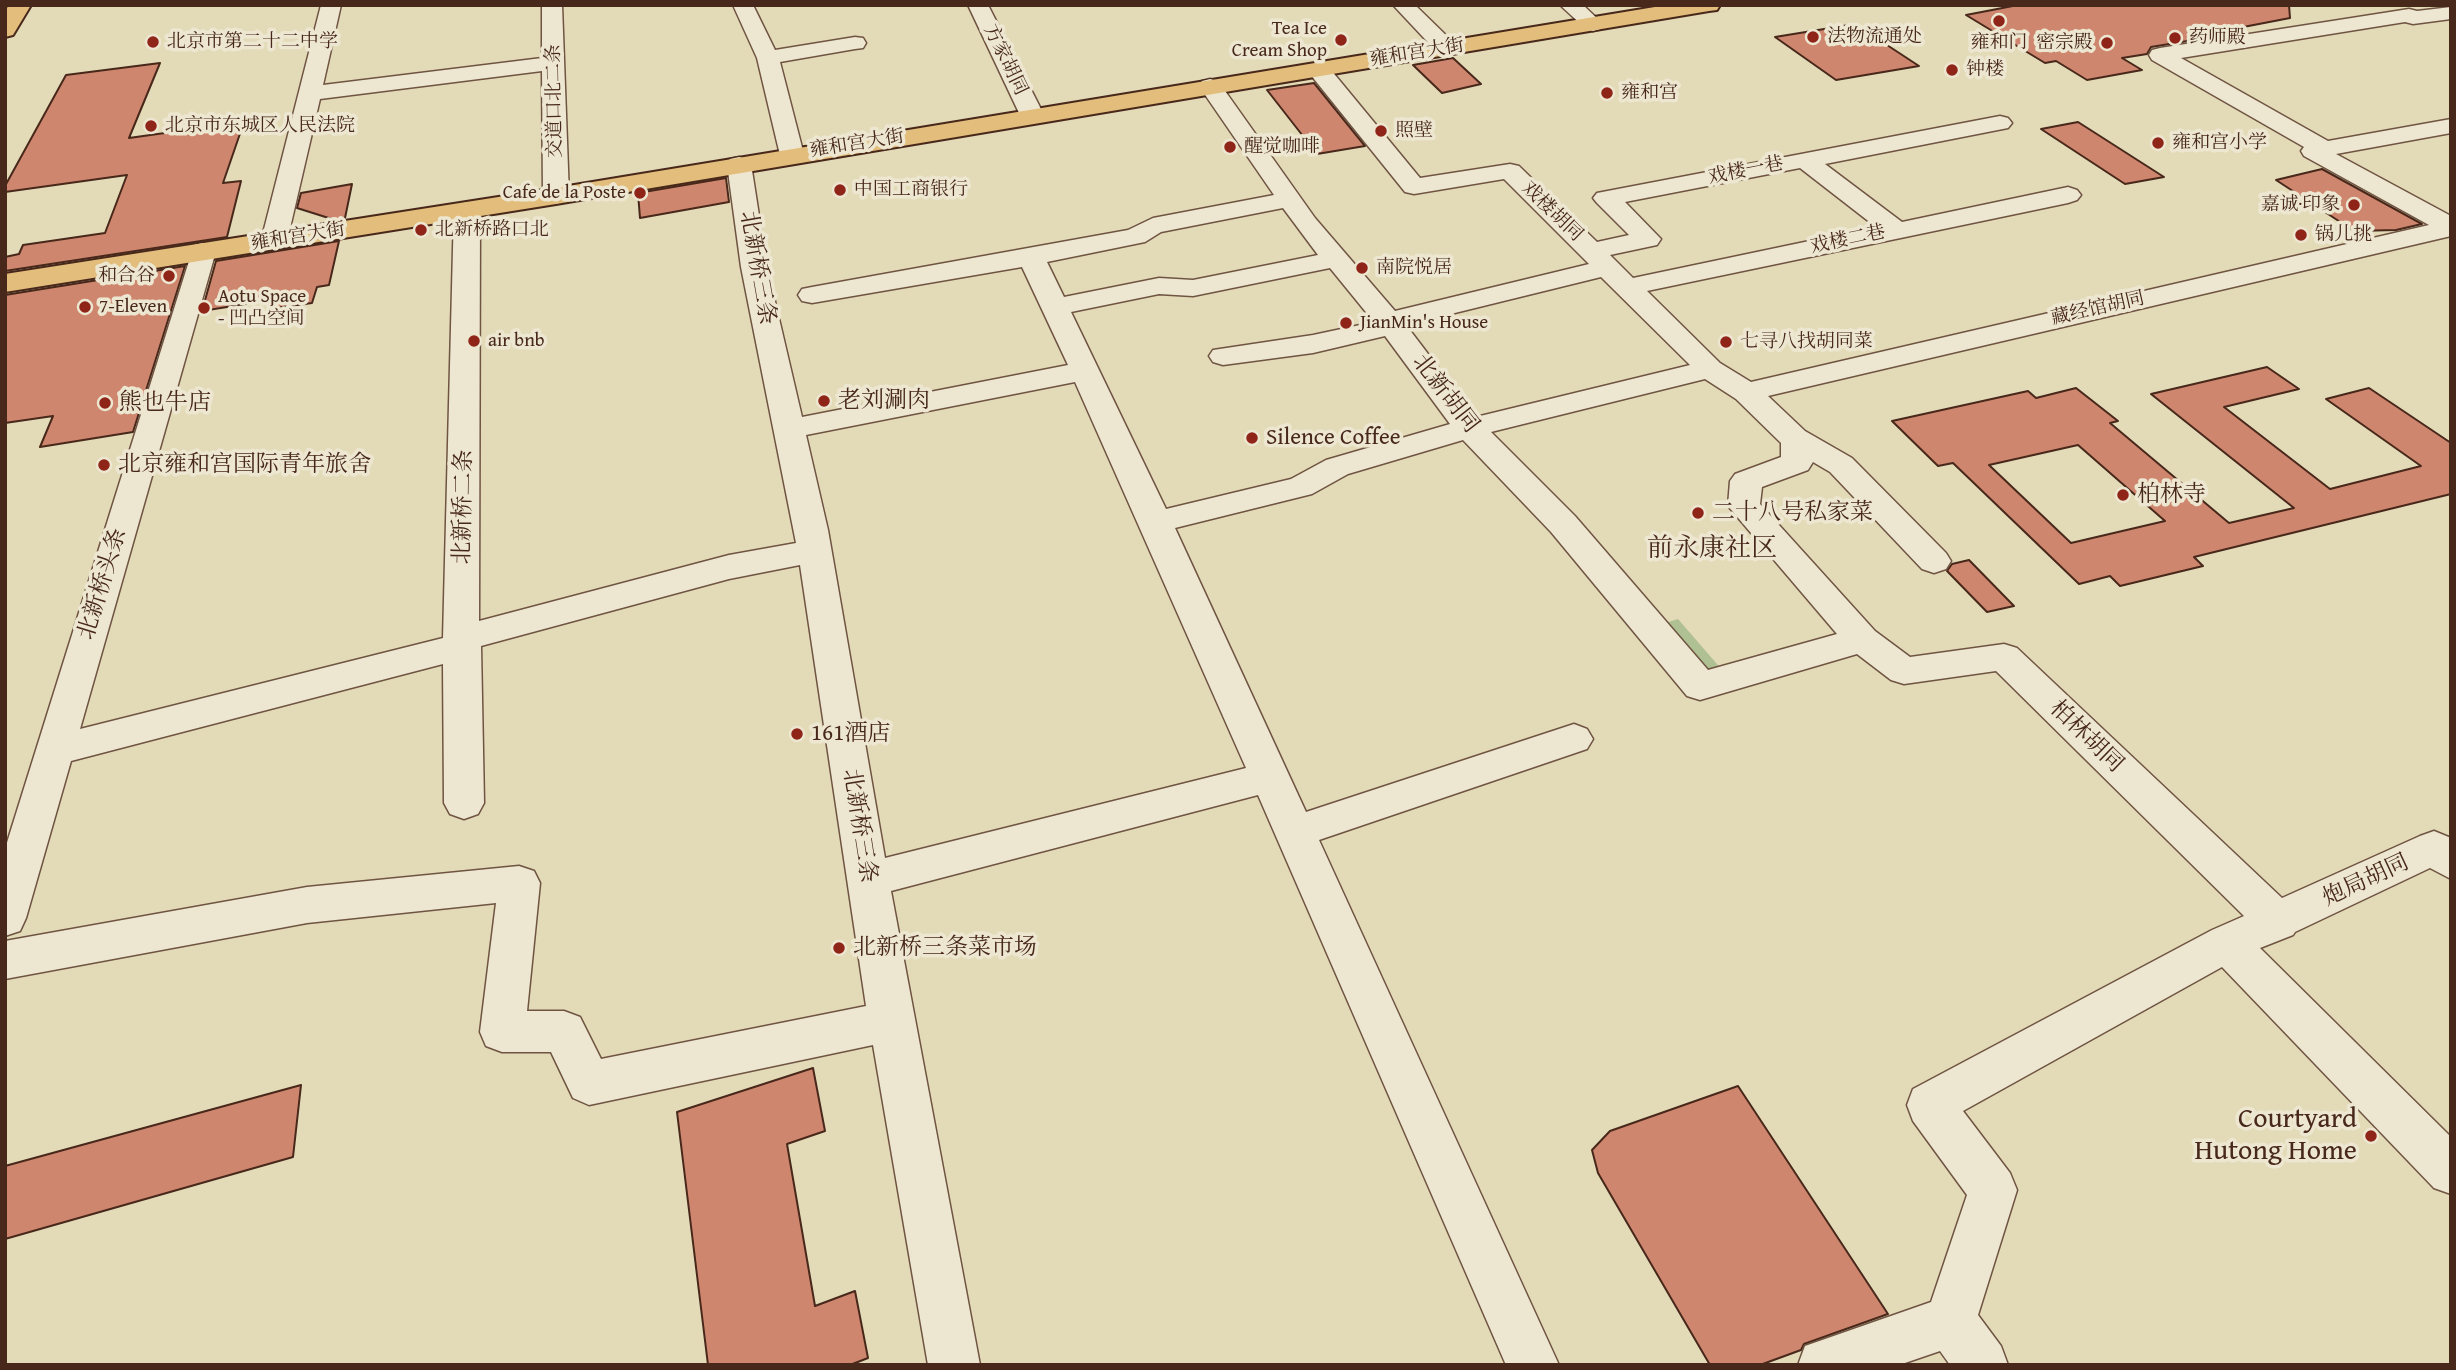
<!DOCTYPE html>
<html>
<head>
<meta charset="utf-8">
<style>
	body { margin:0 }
	#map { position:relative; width:2456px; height:1370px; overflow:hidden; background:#e3dab8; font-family:"Gentium Book Plus",serif }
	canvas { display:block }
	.frame { position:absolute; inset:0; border:7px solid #48281a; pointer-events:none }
</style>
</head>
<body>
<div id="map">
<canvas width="2456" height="1370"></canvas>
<div class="frame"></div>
</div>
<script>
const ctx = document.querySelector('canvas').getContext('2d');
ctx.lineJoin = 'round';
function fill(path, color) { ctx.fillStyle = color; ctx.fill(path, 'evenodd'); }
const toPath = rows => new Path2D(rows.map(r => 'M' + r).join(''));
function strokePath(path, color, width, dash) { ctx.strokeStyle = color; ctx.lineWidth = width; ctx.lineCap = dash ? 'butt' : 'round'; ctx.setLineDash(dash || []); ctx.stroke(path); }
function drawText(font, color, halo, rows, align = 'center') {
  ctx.font = font + ' "Gentium Book Plus","Noto Serif SC",serif'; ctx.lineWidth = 7; ctx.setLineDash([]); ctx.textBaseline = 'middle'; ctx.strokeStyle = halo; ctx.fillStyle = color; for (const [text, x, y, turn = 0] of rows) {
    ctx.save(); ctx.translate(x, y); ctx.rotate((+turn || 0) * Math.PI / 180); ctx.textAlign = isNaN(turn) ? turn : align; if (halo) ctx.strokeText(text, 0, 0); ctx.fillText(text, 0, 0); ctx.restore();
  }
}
const green = toPath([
	[1678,619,1723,671,1700,678,1656,626]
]);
const building = toPath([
	[2018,5,2289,5,2290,18,2207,34,2212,37,2151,47,2147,54,2122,58,2142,70,2087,80,2056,61,2045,63,1966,15,2018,5],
	[1855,24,1919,66,1836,80,1775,37,1855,24],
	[1453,58,1481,84,1442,93,1413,65,1453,58],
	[160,63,129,138,244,122,223,183,241,181,227,237,5,271,5,257,19,254,23,245,105,233,127,175,5,192,5,186,66,75,160,63],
	[1314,83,1365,146,1317,154,1267,90,1314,83],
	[2078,122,2164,177,2125,184,2041,129,2078,122],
	[2322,169,2422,224,2396,230,2354,231,2276,180,2322,169],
	[726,178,729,202,640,218,638,193,726,178],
	[352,184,345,218,335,220,297,208,301,193,352,184],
	[339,241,329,285,317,287,312,303,276,308,277,299,202,311,216,261,339,241],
	[185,266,133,432,40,447,53,416,5,423,5,295,185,266],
	[2267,367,2299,389,2224,407,2330,489,2421,466,2326,399,2369,388,2451,443,2451,494,2194,557,2203,566,2120,586,2110,576,2079,584,1953,463,1938,466,1892,421,2028,391,2036,398,2076,388,2118,421,2110,423,2229,523,2294,508,2151,394,2267,367],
	[2078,445,2165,521,2071,543,1989,465,2078,445],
	[1969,560,2014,606,1987,612,1947,571,1952,564,1969,560],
	[813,1068,825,1131,787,1144,815,1306,855,1291,868,1358,850,1365,708,1365,677,1112,813,1068],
	[301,1085,293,1157,5,1239,5,1166,301,1085],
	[1738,1086,1888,1314,1804,1344,1801,1350,1760,1365,1710,1365,1598,1173,1592,1150,1610,1131,1738,1086]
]);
const minor = toPath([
	[321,5,341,5,323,85,542,58,542,5,562,5,569,196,565,201,556,204,547,201,543,196,542,71,320,99,287,241,283,247,274,249,265,247,261,241,321,5],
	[733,5,753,5,775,50,855,37,863,38,866,43,863,48,855,49,780,62,804,155,801,160,792,162,783,160,780,155,757,58,733,5],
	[968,5,988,5,1044,115,1040,120,1024,120,1020,115,968,5],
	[1393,5,1415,5,1454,43,1457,48,1454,53,1438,53,1393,5],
	[1560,5,1583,5,1604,25,1600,29,1593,31,1586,29,1560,5],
	[2451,7,2451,19,2413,24,2405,22,2181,58,2328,141,2451,119,2451,133,2336,154,2451,216,2451,236,1768,396,1805,431,1852,458,1946,553,1951,561,1946,569,1934,573,1922,569,1830,472,1813,462,1808,470,1762,487,1760,504,1875,631,1910,657,2004,644,2017,648,2282,898,2420,836,2434,831,2451,838,2451,879,2430,868,2295,932,2293,935,2260,948,2451,1137,2451,1194,2434,1188,2222,967,1963,1111,2010,1173,2017,1190,1978,1315,2001,1346,2008,1365,1950,1365,1940,1351,1899,1365,1798,1365,1805,1346,1931,1302,1967,1195,1913,1121,1907,1105,1913,1089,2212,930,2244,916,1996,671,1904,684,1891,680,1857,654,1700,700,1687,696,1551,532,1463,440,1348,474,1312,494,1175,528,1306,812,1574,724,1587,729,1593,739,1587,749,1319,840,1559,1365,1506,1365,1258,795,891,891,980,1365,928,1365,873,1045,589,1105,573,1098,551,1052,502,1052,486,1046,480,1032,496,903,307,923,5,979,5,941,307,887,519,866,534,871,540,883,527,1011,564,1011,580,1017,601,1059,866,1006,800,565,729,579,481,646,484,803,478,814,464,819,450,814,444,803,443,664,71,761,26,918,20,931,5,936,5,849,194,245,203,243,212,245,216,251,80,729,443,638,454,210,458,205,467,202,476,205,480,210,479,621,729,555,796,543,741,267,727,164,730,159,739,157,748,159,751,164,767,267,802,417,1068,365,1022,267,812,303,802,301,798,295,802,289,812,287,1128,230,1153,218,1274,195,1199,86,1202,81,1210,79,1218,81,1315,218,1395,311,1589,264,1504,179,1414,194,1405,192,1310,74,1307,69,1310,64,1326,64,1420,178,1510,164,1519,166,1597,242,1629,235,1597,203,1593,198,1597,193,2000,116,2008,118,2012,123,2008,128,1825,164,1902,222,2068,187,2077,190,2081,195,2077,200,2068,203,1647,291,1720,363,1751,382,2429,225,2304,156,2301,151,2304,147,2152,60,2149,55,2152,50,2160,48,2409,9,2417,11,2451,7],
	[1800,168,1876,227,1633,278,1610,255,1657,245,1661,239,1625,202,1800,168],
	[1283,208,1318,255,1193,280,1159,278,1064,297,1047,262,1145,242,1161,232,1283,208],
	[1330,268,1374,322,1313,335,1213,350,1209,356,1213,362,1223,365,1313,353,1385,336,1450,424,1326,460,1291,479,1166,509,1071,312,1159,294,1193,296,1330,268],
	[1601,277,1690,365,1476,417,1406,325,1601,277],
	[1705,379,1736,399,1781,443,1781,457,1735,474,1730,481,1728,506,1837,634,1708,670,1575,516,1491,432,1705,379],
	[1075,382,1246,768,885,858,828,530,806,435,1075,382]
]);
const major = toPath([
	[9,5,31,5,13,35,5,37,5,11,9,5],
	[1667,5,1720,5,1717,10,1709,11,556,204,5,292,5,274,556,188,1667,5]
]);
const markers = [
	[1999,21,7,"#8f2418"],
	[1813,37,7,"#8f2418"],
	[2175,38,7,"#8f2418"],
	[1341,40,7,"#8f2418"],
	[153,42,7,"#8f2418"],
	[2107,43,7,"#8f2418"],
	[1952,70,7,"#8f2418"],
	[1607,93,7,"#8f2418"],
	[151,126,7,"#8f2418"],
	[1381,131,7,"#8f2418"],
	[2158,143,7,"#8f2418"],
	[1230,147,7,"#8f2418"],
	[840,190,7,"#8f2418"],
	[640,193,7,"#8f2418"],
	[2354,205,7,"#8f2418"],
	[421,230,7,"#8f2418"],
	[2301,235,7,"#8f2418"],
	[1362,268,7,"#8f2418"],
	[169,276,7,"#8f2418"],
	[85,307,7,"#8f2418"],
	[204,308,7,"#8f2418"],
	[1346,323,7,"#8f2418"],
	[474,341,7,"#8f2418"],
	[1726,342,7,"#8f2418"],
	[824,401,7,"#8f2418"],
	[105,403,7,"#8f2418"],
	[1252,438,7,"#8f2418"],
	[104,465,7,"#8f2418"],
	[2123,495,7,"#8f2418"],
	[1698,513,7,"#8f2418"],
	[797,734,7,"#8f2418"],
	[839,948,7,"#8f2418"],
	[2371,1136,7,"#8f2418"]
];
const farPoinames = [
	["Tea Ice",1327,29,"right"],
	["Cream Shop",1327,51,"right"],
	["法物流通处",1827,37],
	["药师殿",2189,38],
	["北京市第二十二中学",167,42],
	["雍和门",1999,43,"center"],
	["密宗殿",2093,43,"right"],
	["钟楼",1966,70],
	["雍和宫",1621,93],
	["北京市东城区人民法院",165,126],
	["照壁",1395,131],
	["雍和宫小学",2172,143],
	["醒觉咖啡",1244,147],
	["中国工商银行",854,190],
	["Cafe de la Poste",626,193,"right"],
	["嘉诚·印象",2340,205,"right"],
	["北新桥路口北",435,230],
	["锅儿挑",2315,235],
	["南院悦居",1376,268],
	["和合谷",155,276,"right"],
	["Aotu Space",218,297],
	["- 凹凸空间",218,319],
	["7-Eleven",99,307],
	["JianMin's House",1360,323],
	["air bnb",488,341],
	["七寻八找胡同菜",1740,342]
];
const farStreetnames = [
	["雍和宫大街",1417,53,-9],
	["方家胡同",1005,60,64],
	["交道口北二条",555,101,-91],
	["雍和宫大街",857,144,-9],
	["戏楼一巷",1746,171,-11],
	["戏楼胡同",1552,212,44],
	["雍和宫大街",298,237,-9],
	["戏楼二巷",1848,240,-12],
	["藏经馆胡同",2098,309,-13]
];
const streetNames = [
	["北新桥三条",757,268,80],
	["北新胡同",1445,394,52],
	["北新桥二条",464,507,-89],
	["北新桥头条",103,584,-73],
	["柏林胡同",2086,737,44],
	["北新桥三条",859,826,81],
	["炮局胡同",2366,881,-25]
];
const poiNames = [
	["老刘涮肉",838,401],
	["熊也牛店",119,403],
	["Silence Coffee",1266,438],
	["北京雍和宫国际青年旅舍",118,465],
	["柏林寺",2137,495],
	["二十八号私家菜",1712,513],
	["161酒店",811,734],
	["北新桥三条菜市场",853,948]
];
const quarterNames = [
	["前永康社区",1712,549]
];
const nearPoinames = [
	["Courtyard",2357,1120],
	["Hutong Home",2357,1152]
];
fill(green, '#afc193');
fill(building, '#ce866e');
strokePath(building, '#48281a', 2);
strokePath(minor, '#6f5442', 3);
strokePath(major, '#48281a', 4);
fill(minor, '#ede7d1');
fill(major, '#e2bd7c');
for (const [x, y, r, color] of markers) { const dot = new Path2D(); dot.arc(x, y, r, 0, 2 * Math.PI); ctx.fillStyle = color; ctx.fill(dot); strokePath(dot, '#ede7d1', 2.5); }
drawText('19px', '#48281a', '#ede7d1', farPoinames, 'left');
drawText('19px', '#48281a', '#ede7d1', farStreetnames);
drawText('23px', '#48281a', '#ede7d1', streetNames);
drawText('23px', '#48281a', '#ede7d1', poiNames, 'left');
drawText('26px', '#48281a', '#ede7d1', quarterNames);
drawText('28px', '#48281a', '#ede7d1', nearPoinames, 'right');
</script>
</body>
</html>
